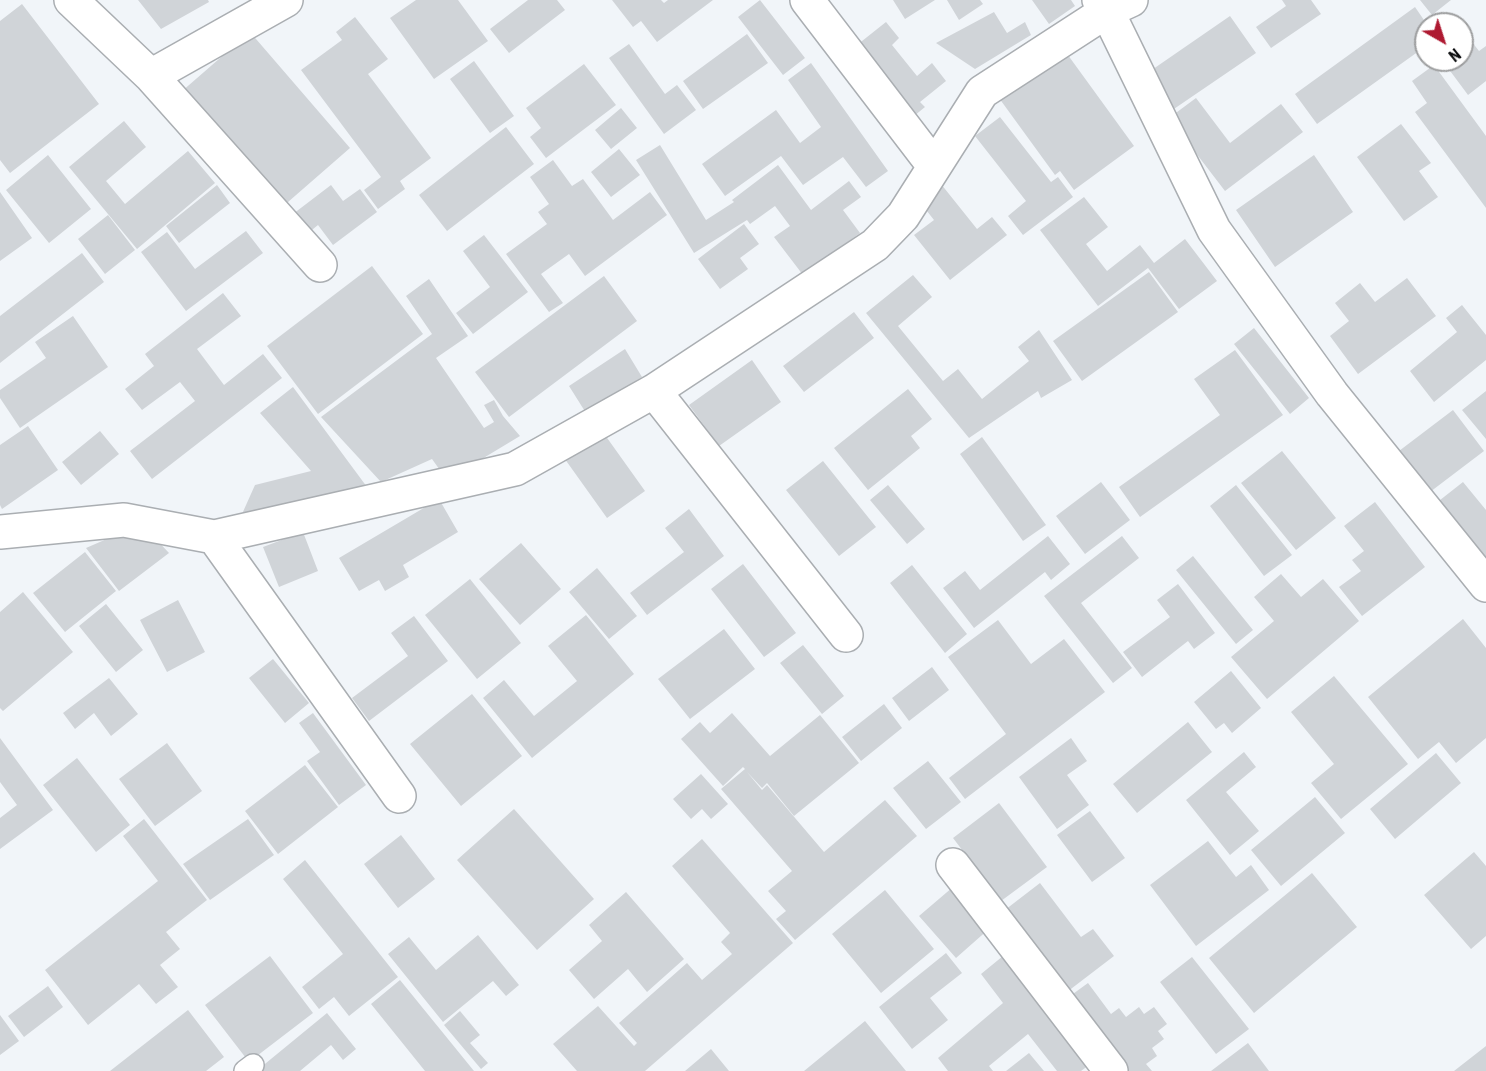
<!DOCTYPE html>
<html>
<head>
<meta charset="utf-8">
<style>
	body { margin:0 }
	#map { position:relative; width:1486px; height:1071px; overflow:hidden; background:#f1f5f9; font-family:"Roboto Condensed",sans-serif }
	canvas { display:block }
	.north { position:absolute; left:1414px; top:12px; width:60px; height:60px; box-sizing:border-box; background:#fff; border:2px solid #9d9e9f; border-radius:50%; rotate:141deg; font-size:16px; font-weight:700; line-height:24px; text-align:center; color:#0b0c0e }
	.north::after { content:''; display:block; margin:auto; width:21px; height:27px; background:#ae1931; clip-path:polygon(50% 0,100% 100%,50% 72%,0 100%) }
</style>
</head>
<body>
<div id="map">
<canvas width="1486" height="1071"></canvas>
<div class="north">N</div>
</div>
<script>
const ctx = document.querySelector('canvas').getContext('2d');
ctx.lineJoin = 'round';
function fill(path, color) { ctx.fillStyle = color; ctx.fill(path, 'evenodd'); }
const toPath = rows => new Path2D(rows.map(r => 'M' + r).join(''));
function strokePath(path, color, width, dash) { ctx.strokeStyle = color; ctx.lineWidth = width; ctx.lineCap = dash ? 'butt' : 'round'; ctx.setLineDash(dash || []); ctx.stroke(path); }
const building = toPath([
	[138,0,208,0,209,2,161,29],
	[416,0,458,0,488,41,434,79,390,18],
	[528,0,557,0,565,10,509,53,490,29],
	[612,0,661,0,664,3,668,0,713,0,657,42,641,21,633,27],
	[760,0,805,58,783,75,738,17],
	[893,0,935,0,905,19],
	[947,0,980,0,983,4,959,20],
	[1032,0,1071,0,1075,6,1049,24],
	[1282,0,1311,0,1321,14,1271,48,1256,27,1286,6],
	[1420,0,1451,0,1432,15],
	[22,4,99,104,10,173,0,160,0,21],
	[1415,7,1426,23,1426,46,1317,124,1295,94],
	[994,12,1007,33,1025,22,1031,35,975,69,936,43],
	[1230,16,1256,53,1168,113,1143,76],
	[355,17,388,59,368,74,431,158,400,181,405,189,378,209,364,190,381,177,301,70,342,40,336,32],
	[886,22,899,38,892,45,917,76,932,63,946,81,920,102,925,107,914,116,857,45],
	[250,32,350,148,280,209,181,92],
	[747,34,768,63,703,109,683,81],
	[1468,37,1479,51,1486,46,1486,81,1468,95,1442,60,1462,60,1462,42],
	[629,44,665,94,677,85,696,110,664,134,609,58],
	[1065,51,1134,146,1074,190,1060,171,1055,175,999,98],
	[474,61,514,116,490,133,450,79],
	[811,63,888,171,866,187,843,157,803,185,781,156,725,196,702,164,776,110,800,143,821,127,788,80],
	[584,64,616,105,546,158,530,137,541,128,526,108],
	[1434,65,1486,136,1486,208,1415,112,1427,103,1412,81],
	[1196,98,1230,143,1281,104,1303,132,1225,191,1169,118],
	[621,108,637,128,611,149,595,130],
	[1000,117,1051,182,1058,177,1073,197,1023,235,1008,216,1026,201,975,136],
	[124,121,146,147,106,181,125,204,188,151,215,183,137,249,69,167],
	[1401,124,1431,163,1419,171,1438,197,1404,221,1357,157],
	[506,127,534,164,447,231,419,195],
	[660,145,706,220,734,202,732,200,778,165,811,210,849,181,861,197,843,210,860,233,803,275,774,237,790,226,775,206,750,224,747,220,694,253,636,160],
	[619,149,640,175,611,197,591,172],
	[48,155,91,209,49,243,6,190],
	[1314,155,1353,212,1275,267,1236,210],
	[553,160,572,186,583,179,613,220,650,192,667,215,585,276,569,254,541,274,563,303,549,312,506,254,547,224,538,212,549,204,530,177],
	[941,184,977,229,992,217,1007,235,950,280,914,235,934,220,919,201],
	[217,185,230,203,179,243,166,226],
	[331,185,343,201,360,189,377,212,333,245,318,225,307,234,293,214],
	[0,192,32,238,0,261],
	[1084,197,1108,227,1086,244,1107,271,1140,245,1154,263,1185,239,1217,281,1179,309,1148,268,1098,306,1040,230],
	[108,215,135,250,105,274,78,239],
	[744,224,759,244,740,258,748,269,720,289,698,259],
	[246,231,263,253,186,311,141,252,167,232,195,269],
	[484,235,528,292,473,334,456,313,490,287,463,251],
	[82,253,104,282,0,363,0,316],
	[372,266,423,334,318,414,267,346],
	[1149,272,1178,312,1082,381,1053,341],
	[913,275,932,297,898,326,943,381,958,369,982,399,1029,361,1018,347,1039,330,1072,380,1041,398,1038,391,969,438,866,313],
	[604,276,637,321,509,417,475,372],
	[1407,278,1436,316,1358,374,1330,336,1349,321,1335,303,1360,283,1375,302],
	[429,279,468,336,436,358,484,428,494,422,484,405,494,400,503,416,520,436,447,480,432,459,381,482,321,417,432,334,406,296],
	[223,293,241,316,197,349,224,385,263,354,282,378,152,479,130,451,195,401,180,382,142,410,125,389,154,366,145,354],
	[1462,305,1486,335,1486,360,1434,402,1410,371,1457,332,1446,318],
	[854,312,874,338,804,392,783,366],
	[73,316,108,367,20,428,0,398,0,390,46,358,35,342],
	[1254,328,1309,398,1290,414,1234,344],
	[625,349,642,377,586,413,569,386],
	[1235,350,1283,415,1140,517,1119,487,1220,415,1194,379],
	[752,360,781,402,719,446,689,405],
	[293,387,367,487,242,514,255,485,311,471,260,413],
	[908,389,932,419,911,436,920,448,868,490,834,448],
	[1486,391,1486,439,1462,410],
	[1453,410,1484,451,1430,492,1399,451],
	[28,426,58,470,2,509,0,505,0,445],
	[600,428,645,491,607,518,562,455],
	[100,431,119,454,81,485,62,462],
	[982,437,1046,525,1023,541,960,454],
	[1282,451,1336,518,1296,550,1241,483],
	[823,461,876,527,839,556,786,490],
	[1101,482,1130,520,1085,554,1056,516],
	[1463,482,1486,510,1486,567,1435,504],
	[888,485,925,529,907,544,870,500],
	[1236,485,1292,555,1264,576,1210,506],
	[439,499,458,532,403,565,409,577,385,591,379,580,359,591,339,558],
	[1375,502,1425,567,1362,616,1339,587,1361,571,1352,560,1364,551,1344,526],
	[689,509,724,556,647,615,630,593,684,552,665,528],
	[303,532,318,571,279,587,263,547],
	[116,535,153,536,169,553,119,591,86,548],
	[1048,536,1070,564,1051,580,1045,572,974,628,943,588,965,571,980,590],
	[1122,536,1139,558,1081,603,1132,668,1113,683,1044,596],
	[521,543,561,589,520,625,479,579],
	[85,552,116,591,65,632,33,593],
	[1193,556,1253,630,1236,644,1176,570],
	[743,564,796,633,764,657,711,589],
	[912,565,967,634,945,653,890,583],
	[597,568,637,616,609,639,569,592],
	[1281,574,1301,597,1323,579,1359,621,1267,699,1231,657,1274,621,1254,597],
	[470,579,521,643,477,679,425,615],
	[1178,584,1215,633,1194,649,1188,641,1142,677,1123,652,1170,617,1157,600],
	[23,592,73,652,3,711,0,708,0,612],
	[178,600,205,652,167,672,140,620],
	[106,604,143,650,116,672,79,626],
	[586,615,634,674,532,758,483,698,504,680,534,716,577,681,548,646],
	[414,616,448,661,369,721,352,698,408,656,391,633],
	[1463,619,1486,648,1486,738,1456,763,1439,742,1418,759,1368,697],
	[998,620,1031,664,1064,639,1105,692,965,799,949,778,1006,734,948,657],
	[724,629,755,669,690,719,658,679],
	[803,645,844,696,822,714,780,663],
	[273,659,309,703,285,723,249,678],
	[932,667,949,690,909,721,892,698],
	[1231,671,1261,708,1232,733,1224,723,1216,729,1194,702],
	[1334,676,1408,764,1341,819,1311,783,1334,764,1291,712],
	[109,678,138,714,111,736,94,713,75,729,63,713],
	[472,694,522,756,461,806,410,744],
	[884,704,902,728,861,761,842,737],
	[313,713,366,785,339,805,307,761,320,752,299,723],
	[732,713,770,756,820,715,859,763,794,816,767,783,762,788,747,772,762,790,767,785,824,852,885,800,917,836,795,940,776,919,786,911,768,891,792,871,721,789,745,769,743,767,723,786,681,739,700,722,710,733],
	[1188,722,1212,752,1137,813,1113,784],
	[0,738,53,810,0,849,0,818,17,805,0,782],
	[1071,738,1087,761,1067,775,1089,805,1057,829,1019,777],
	[167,743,202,791,155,826,119,779],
	[1244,752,1256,767,1226,792,1259,831,1230,855,1186,800],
	[1436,753,1461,783,1395,839,1370,809],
	[77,758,130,825,96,852,43,785],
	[928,761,961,802,926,829,893,788],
	[305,765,338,807,278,854,245,811],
	[701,774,728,804,711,819,702,809,691,819,673,799],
	[1315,797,1345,833,1281,886,1251,850],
	[999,803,1047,867,1001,901,953,838],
	[514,809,594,899,537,950,457,860],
	[1090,811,1125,858,1092,882,1057,835],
	[144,819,207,900,166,932,180,949,160,965,178,987,156,1004,139,984,88,1025,45,970,158,881,123,836],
	[248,819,274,855,210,900,183,864],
	[401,835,435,879,398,908,364,864],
	[702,839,793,943,645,1071,577,1071,553,1044,598,1006,634,1046,637,1043,619,1023,687,963,702,980,732,954,721,942,730,933,672,866],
	[1208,841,1236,877,1251,865,1269,890,1196,946,1150,885],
	[1474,852,1486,866,1486,936,1471,949,1424,895],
	[305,860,398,977,349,1016,334,997,319,1009,302,987,343,954,283,879],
	[1312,873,1357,927,1254,1013,1209,958],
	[1040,883,1081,937,1093,929,1114,956,1063,995,1001,913],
	[953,887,990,928,956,958,919,916],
	[885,890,934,949,881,993,832,934],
	[626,892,684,959,647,992,628,969,594,999,569,970,602,941,589,925],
	[478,935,519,985,506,996,493,981,443,1022,388,954,409,937,436,970],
	[946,953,962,973,930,998,948,1020,912,1049,879,1007],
	[270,956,313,1013,249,1062,205,1005],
	[1003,956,1089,1065,1081,1071,1057,1071,1028,1034,989,1066,993,1071,948,1071,938,1058,1003,1003,981,974],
	[1192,957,1249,1029,1216,1054,1160,982],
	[400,980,474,1071,425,1071,371,1004],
	[1088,983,1111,1014,1119,1008,1126,1017,1139,1007,1144,1014,1154,1007,1167,1024,1158,1031,1164,1039,1152,1048,1157,1056,1146,1064,1152,1071,1120,1071,1066,999],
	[48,986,63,1007,24,1037,8,1016],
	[188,1010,224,1057,206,1071,110,1071],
	[460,1011,480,1035,470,1043,488,1063,481,1069,444,1025],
	[327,1013,356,1049,343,1060,331,1045,300,1071,262,1071,260,1068],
	[0,1015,19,1041,0,1055],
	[865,1021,906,1071,804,1071],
	[1248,1043,1269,1071,1211,1071],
	[1486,1046,1486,1071,1454,1071],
	[711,1049,729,1071,685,1071],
	[1029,1053,1044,1071,1006,1071]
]);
const service = toPath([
	[245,1071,253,1065]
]);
const minor = toPath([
	[71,0,151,76,320,265],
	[807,0,934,166],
	[1099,0,1107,11,1214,230,1332,394,1486,585],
	[151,76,286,0],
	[654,391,846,635],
	[0,532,124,520,214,537,515,469,654,391,875,245,903,216,982,92,1107,11,1131,0],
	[214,537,399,796],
	[953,865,1111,1071]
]);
fill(building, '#d0d4d8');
strokePath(service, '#aaaeb2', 24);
strokePath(minor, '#aaaeb2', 36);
strokePath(service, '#fff', 21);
strokePath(minor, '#fff', 33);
</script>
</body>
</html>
